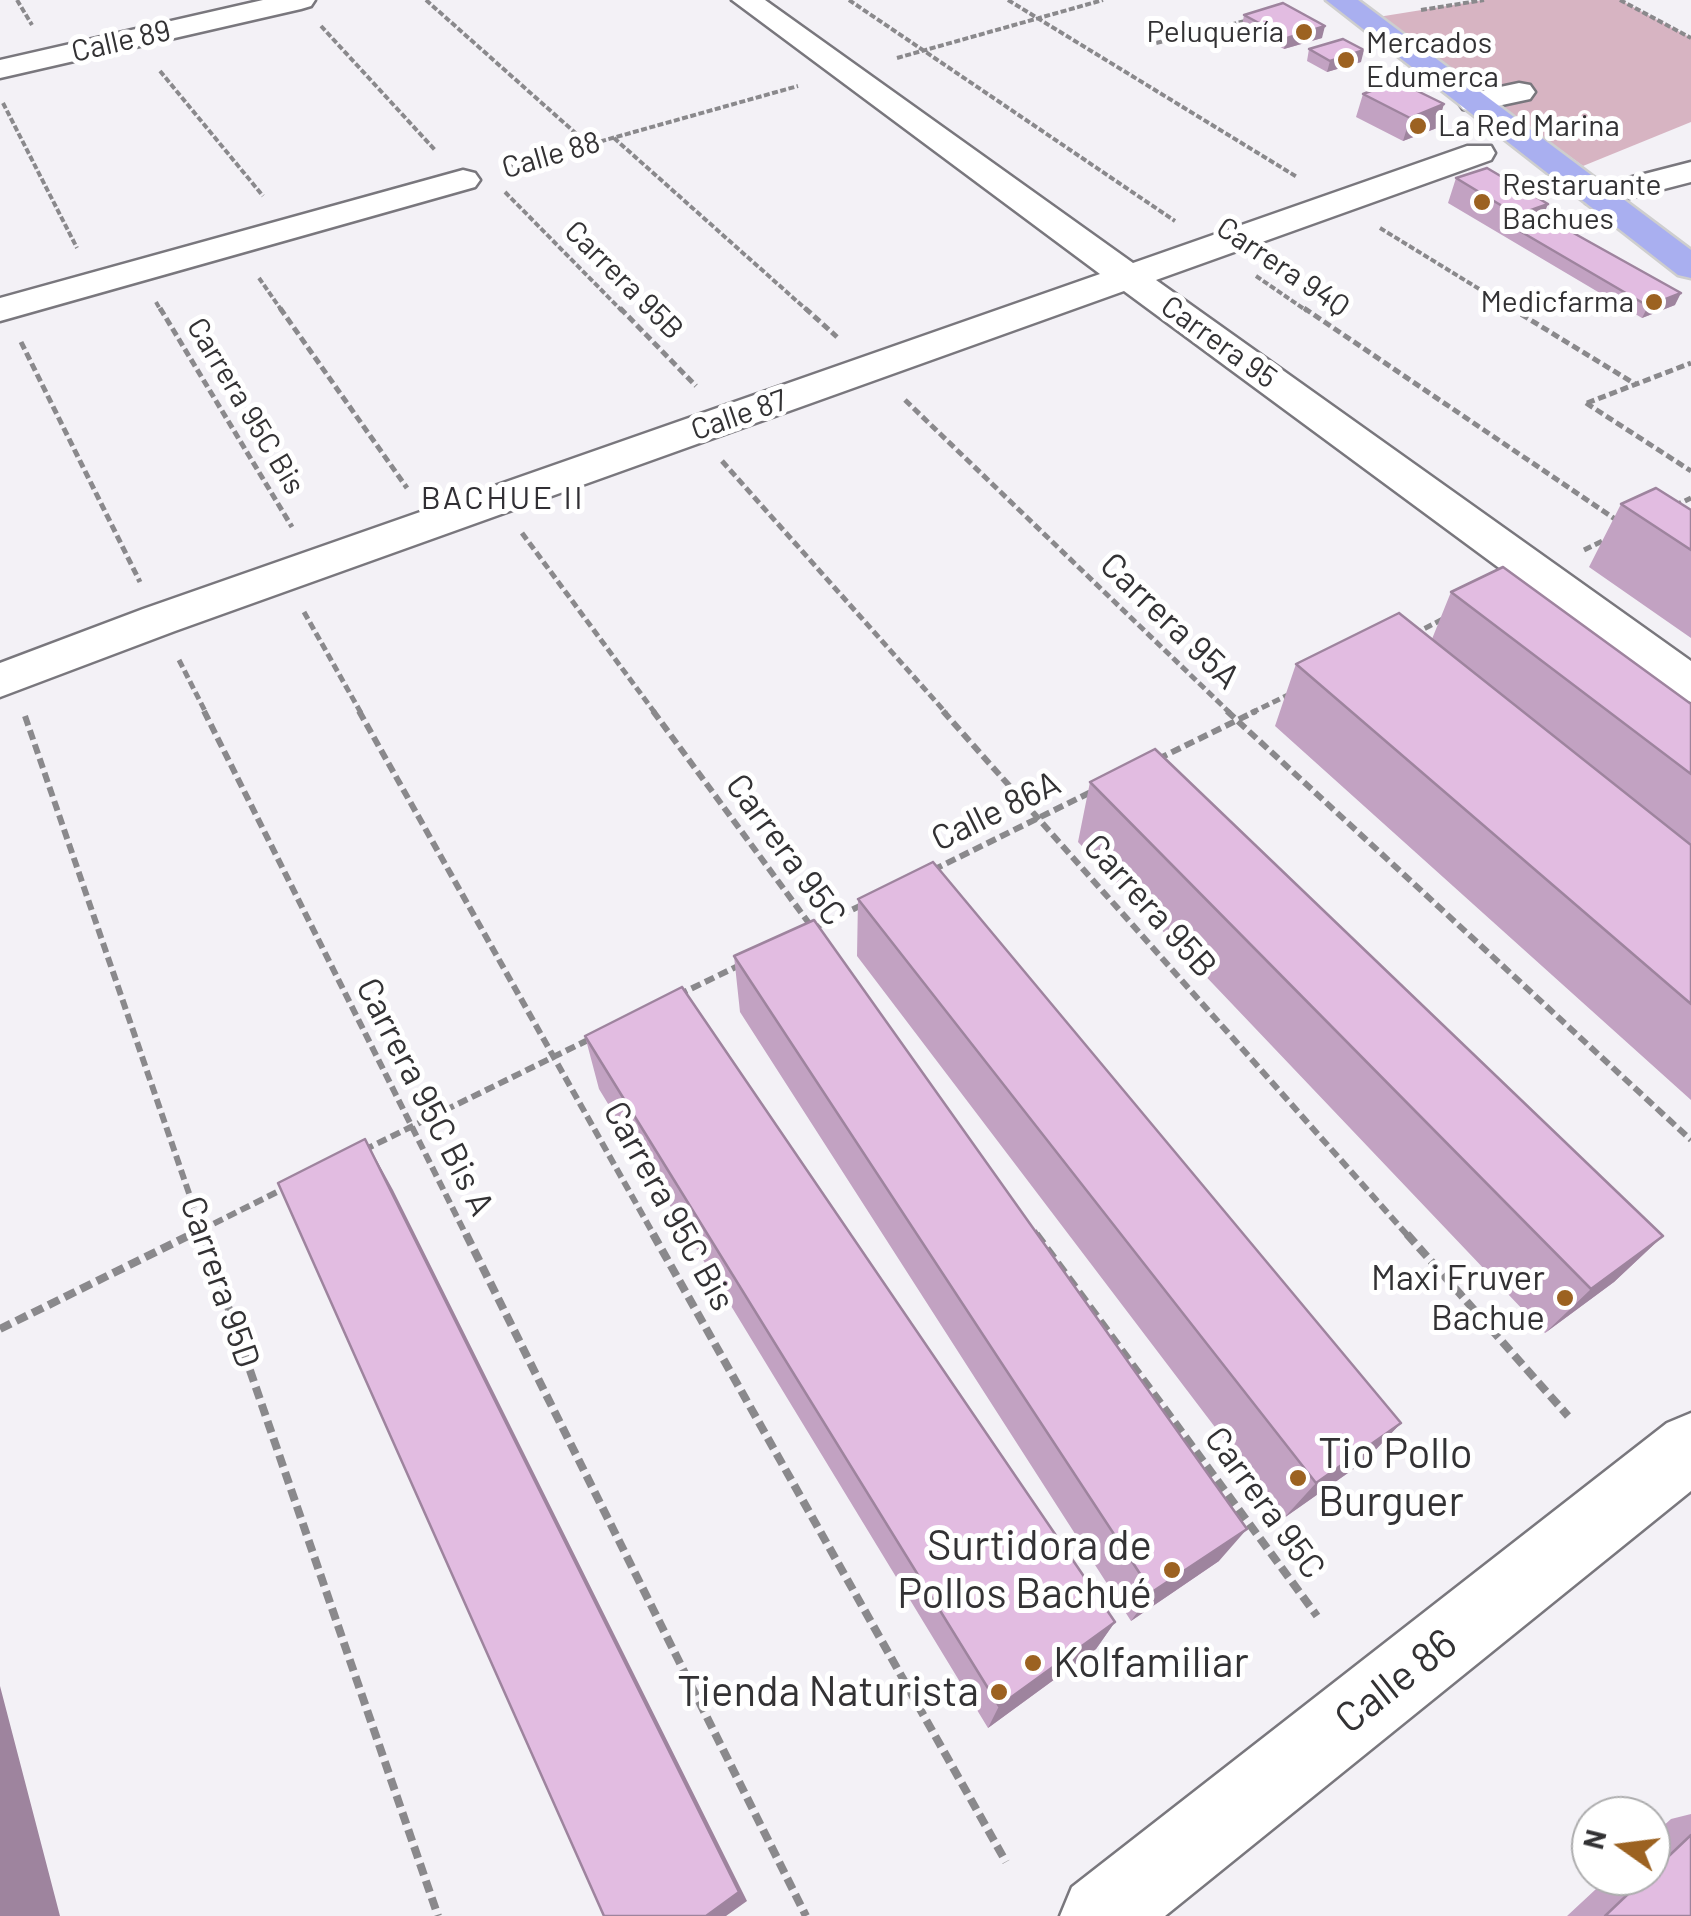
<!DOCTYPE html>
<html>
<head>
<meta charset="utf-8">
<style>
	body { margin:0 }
	#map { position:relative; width:1691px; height:1916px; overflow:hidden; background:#f3f1f6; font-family:Barlow,sans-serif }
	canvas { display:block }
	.north { position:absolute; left:1571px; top:1796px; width:100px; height:100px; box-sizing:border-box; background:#fff; border:2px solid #adadae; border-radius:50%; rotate:284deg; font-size:28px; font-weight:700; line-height:40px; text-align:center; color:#333234 }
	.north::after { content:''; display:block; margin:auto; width:35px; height:45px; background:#9c6221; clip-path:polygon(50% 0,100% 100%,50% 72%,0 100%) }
</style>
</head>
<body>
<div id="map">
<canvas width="1691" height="1916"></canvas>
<div class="north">N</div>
</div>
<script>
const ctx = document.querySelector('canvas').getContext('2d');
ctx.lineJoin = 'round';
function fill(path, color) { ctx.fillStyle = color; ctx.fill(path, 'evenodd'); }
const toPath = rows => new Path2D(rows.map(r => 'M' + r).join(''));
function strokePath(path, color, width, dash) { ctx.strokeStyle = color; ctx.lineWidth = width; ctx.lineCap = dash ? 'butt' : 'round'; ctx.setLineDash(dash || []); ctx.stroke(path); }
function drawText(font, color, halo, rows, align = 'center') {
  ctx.font = font + ' Barlow,sans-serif'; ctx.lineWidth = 10; ctx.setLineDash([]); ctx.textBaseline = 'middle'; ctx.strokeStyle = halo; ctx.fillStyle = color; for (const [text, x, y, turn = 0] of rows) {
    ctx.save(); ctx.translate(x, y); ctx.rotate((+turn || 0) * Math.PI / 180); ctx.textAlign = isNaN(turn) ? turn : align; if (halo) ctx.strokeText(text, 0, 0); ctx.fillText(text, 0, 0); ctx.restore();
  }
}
const green = toPath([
	[1484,0,1620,0,1691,38,1691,122,1583,166,1378,17]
]);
const pathFar3 = toPath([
	[17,0,32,25],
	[426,0,589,145],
	[849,0,1175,221],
	[1008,0,1297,177],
	[1620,0,1691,38],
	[1421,10,1484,0],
	[321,26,435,150],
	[1148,45,1249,20],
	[897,58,1103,0],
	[160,71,263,196],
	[3,103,77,248],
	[614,138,808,311],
	[502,169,798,86],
	[505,192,622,311],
	[1380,228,1515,311],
	[1256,276,1307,311],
	[259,278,282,311],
	[156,302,161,311]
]);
const pathFar2 = toPath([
	[160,308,292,527],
	[280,308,407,488],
	[620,308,696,386],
	[805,308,837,337],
	[1304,308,1618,521],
	[1511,308,1635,384],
	[21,342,140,582],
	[905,400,1230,713],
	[1586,403,1691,471],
	[1587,403,1691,363],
	[722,461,946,713],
	[1674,506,1691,498],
	[522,533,655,713],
	[1584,550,1609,538],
	[304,612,361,713],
	[1414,634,1443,619],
	[179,660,206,713],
	[1251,713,1290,694]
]);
const pathFar1 = toPath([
	[204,711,467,1237],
	[359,711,655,1237],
	[653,711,811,926],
	[943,711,1409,1237],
	[1227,711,1691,1140],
	[25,716,204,1237],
	[1158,759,1256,711],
	[933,870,1093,791],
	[812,929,864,904],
	[678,995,738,966],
	[364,1150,590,1039],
	[1034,1231,1038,1237],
	[187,1237,285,1188]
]);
const path = toPath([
	[203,1234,438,1916],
	[466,1234,806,1916],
	[653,1234,1006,1862],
	[1036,1234,1317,1616],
	[1407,1234,1568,1416],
	[0,1329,192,1234]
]);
const minor = toPath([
	[263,0,315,0,311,6,301,9,0,78,0,60,263,0],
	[732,0,765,0,1133,263,1467,146,1491,146,1495,153,1491,160,1156,280,1691,661,1691,702,1674,697,1124,291,175,631,0,697,0,663,143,609,1100,274,732,0],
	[1519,83,1530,85,1535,92,1530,99,1474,111,1463,109,1458,102,1463,95,1519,83],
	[1691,162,1691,182,1598,206,1586,203,1581,196,1586,189,1691,162],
	[463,170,475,173,480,180,475,187,0,321,0,298,463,170],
	[1691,1413,1691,1491,1165,1916,1060,1916,1072,1887,1667,1423,1691,1413]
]);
const major = toPath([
	[1326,0,1358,0,1691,250,1691,278,1678,275,1326,0]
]);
const wall = toPath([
	[1244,15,1322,38,1284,49,1242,26],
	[1309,49,1361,62,1327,72,1307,61],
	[1363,94,1437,128,1403,141,1356,117],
	[1456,178,1543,216,1675,305,1642,318,1448,203],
	[1621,504,1691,510,1691,638,1589,567],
	[1451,592,1691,704,1691,1100,1275,726,1296,664,1432,639],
	[1090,782,1663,1236,1614,1282,1545,1333,1078,842],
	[858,899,1401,1423,1365,1461,1284,1518,857,956],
	[734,956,1219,1561,1131,1621,740,1012],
	[585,1036,1115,1622,1096,1649,988,1728,599,1089],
	[1691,1814,1691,1916,1567,1916,1610,1876,1651,1876,1651,1837,1671,1819]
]);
const shadedWall = toPath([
	[1325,26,1322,38,1284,49,1287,38],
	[1364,50,1361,62,1327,72,1330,61],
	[1444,104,1437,128,1403,141,1410,118],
	[1548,204,1538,229,1513,227,1517,215],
	[1681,293,1675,305,1642,318,1648,306],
	[365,1139,393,1190,747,1901,726,1916,706,1916],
	[1663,1236,1614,1282,1545,1333,1591,1289],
	[1401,1423,1365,1461,1284,1518,1316,1483],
	[1247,1529,1219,1561,1131,1621,1152,1592],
	[1115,1622,1096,1649,988,1728,999,1706],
	[0,1686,60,1916,0,1916]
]);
const building = toPath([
	[1283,3,1325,26,1287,38,1244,15,1283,3],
	[1343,39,1364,50,1330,61,1309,49,1343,39],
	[1397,81,1444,104,1410,118,1363,94,1397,81],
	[1487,168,1548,204,1517,215,1456,178,1487,168],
	[1543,216,1681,293,1648,306,1513,227,1543,216],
	[1656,488,1691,510,1691,550,1621,504,1656,488],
	[1503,567,1691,704,1691,774,1451,592,1503,567],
	[1399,613,1691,845,1691,1004,1296,664,1399,613],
	[1155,749,1663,1236,1591,1289,1090,782,1155,749],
	[933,862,1401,1423,1316,1483,858,899,933,862],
	[814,920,1247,1529,1152,1592,734,956,814,920],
	[682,987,1115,1622,999,1706,585,1036,682,987],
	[365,1139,739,1892,706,1916,604,1916,278,1183,365,1139],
	[1691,1835,1691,1916,1605,1916,1647,1876,1651,1876,1651,1873,1691,1835]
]);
const markers = [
	[1304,32,10,"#9c6221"],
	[1346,60,10,"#9c6221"],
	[1418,126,10,"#9c6221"],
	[1482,202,10,"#9c6221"],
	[1654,302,10,"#9c6221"],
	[1565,1298,10,"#9c6221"],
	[1298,1478,10,"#9c6221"],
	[1172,1570,10,"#9c6221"],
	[1033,1663,10,"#9c6221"],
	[999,1692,10,"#9c6221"]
];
const farPoinames = [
	["Peluquería",1284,32,"right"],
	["Mercados",1366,43],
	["Edumerca",1366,77],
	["La Red Marina",1438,126],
	["Restaruante",1502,185],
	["Bachues",1502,219],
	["Medicfarma",1634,302,"right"]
];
const farStreetnames = [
	["Calle 89",121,41,-13],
	["Calle 88",551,155,-16],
	["Carrera 94Q",1283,267,34],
	["Carrera 95B",624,280,45],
	["Carrera 95",1219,342,36],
	["Carrera 95C Bis",246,406,59],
	["Calle 87",739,415,-19]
];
const farNeighbourhoodnames = [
	["BACHUE II",503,498]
];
const streetNames = [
	["Carrera 95A",1170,621,44],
	["Calle 86A",996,811,-26],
	["Carrera 95C",786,850,54],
	["Carrera 95B",1150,906,48],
	["Carrera 95C Bis A",425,1097,63],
	["Carrera 95C Bis",669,1206,61],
	["Carrera 95D",220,1282,71],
	["Carrera 95C",1265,1503,54]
];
const poiNames = [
	["Maxi Fruver",1545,1278],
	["Bachue",1545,1318]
];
const nearPoinames = [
	["Tio Pollo",1318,1454],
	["Burguer",1318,1502],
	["Surtidora de",1152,1546,"right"],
	["Pollos Bachué",1152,1594,"right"],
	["Kolfamiliar",1053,1663],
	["Tienda Naturista",979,1692,"right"]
];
const nearStreetnames = [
	["Calle 86",1396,1681,-38]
];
fill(green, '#d7b4c2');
strokePath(minor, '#79777d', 5);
strokePath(major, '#cecece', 5);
strokePath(pathFar3, '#8a898c', 4, [6, 2.5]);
strokePath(pathFar2, '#8a898c', 5, [8, 4]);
strokePath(pathFar1, '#8a898c', 6, [10, 5]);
strokePath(path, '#8a898c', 8, [12, 6]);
fill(minor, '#fff');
fill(major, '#a9aff0');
fill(wall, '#c2a2c2');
fill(shadedWall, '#9e849e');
fill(building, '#e2bce1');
strokePath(building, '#9e849e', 2.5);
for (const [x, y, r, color] of markers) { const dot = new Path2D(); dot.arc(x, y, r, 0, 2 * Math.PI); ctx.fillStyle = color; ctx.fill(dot); strokePath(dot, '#fff', 4); }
drawText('30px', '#333234', '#fff', farPoinames, 'left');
drawText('30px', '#333234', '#fff', farStreetnames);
ctx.letterSpacing = '2.5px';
drawText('32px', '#312f34', '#fff', farNeighbourhoodnames);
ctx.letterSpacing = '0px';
drawText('35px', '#333234', '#fff', streetNames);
drawText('35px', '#333234', '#fff', poiNames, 'right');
drawText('42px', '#333234', '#fff', nearPoinames, 'left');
drawText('42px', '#333234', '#fff', nearStreetnames);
</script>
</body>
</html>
